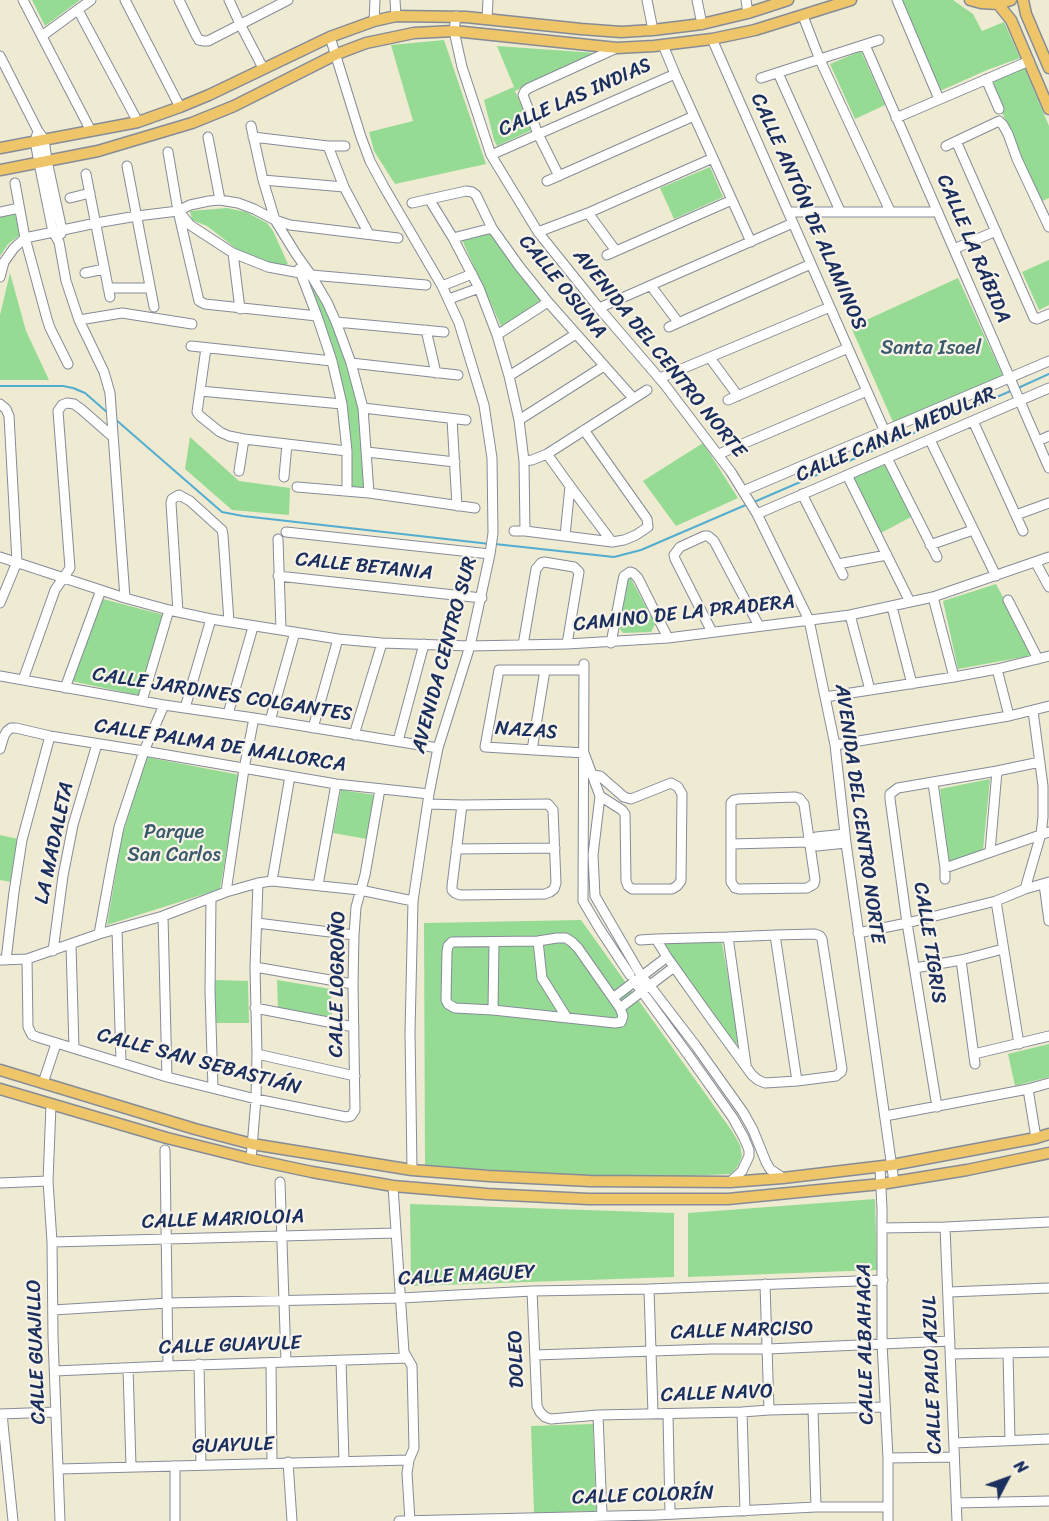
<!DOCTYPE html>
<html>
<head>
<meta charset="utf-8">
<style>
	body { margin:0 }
	#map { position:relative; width:1049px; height:1521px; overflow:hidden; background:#efead2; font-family:Sriracha,sans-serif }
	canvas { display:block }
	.north { position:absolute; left:977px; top:1449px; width:60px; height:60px; -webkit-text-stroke:4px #f7f3e8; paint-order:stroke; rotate:49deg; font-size:16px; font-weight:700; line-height:24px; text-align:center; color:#1b2f5e }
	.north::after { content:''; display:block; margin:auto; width:21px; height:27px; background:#1b2f5e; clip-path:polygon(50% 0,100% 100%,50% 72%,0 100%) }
</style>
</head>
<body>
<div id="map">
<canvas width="1049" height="1521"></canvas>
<div class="north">N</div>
</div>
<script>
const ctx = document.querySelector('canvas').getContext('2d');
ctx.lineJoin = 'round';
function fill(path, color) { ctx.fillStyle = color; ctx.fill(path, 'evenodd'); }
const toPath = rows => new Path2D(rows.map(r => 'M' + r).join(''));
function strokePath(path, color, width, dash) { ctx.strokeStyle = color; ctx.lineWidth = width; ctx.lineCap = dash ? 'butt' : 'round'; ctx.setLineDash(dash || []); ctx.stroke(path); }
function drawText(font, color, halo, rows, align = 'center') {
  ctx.font = font + ' Sriracha,sans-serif'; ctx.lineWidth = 4.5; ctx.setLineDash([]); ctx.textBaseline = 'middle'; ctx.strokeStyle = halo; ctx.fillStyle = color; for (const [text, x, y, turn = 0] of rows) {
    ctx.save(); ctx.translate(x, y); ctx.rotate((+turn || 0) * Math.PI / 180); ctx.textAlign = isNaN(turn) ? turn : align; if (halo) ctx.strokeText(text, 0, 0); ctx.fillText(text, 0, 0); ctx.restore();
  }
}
const green = toPath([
	[32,0,80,0,45,26],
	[900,0,953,0,973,14,982,31,1004,22,1020,58,987,70,940,91],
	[444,40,486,164,395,184,374,151,369,132,413,121,391,45],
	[497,46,596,53,515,91,532,130,497,146,494,140,484,100,514,87],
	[861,51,885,105,855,119,830,64],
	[1024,67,1049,126,1049,198,1040,202,1011,139,1005,119,988,81],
	[710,167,723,197,674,219,660,188],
	[227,208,246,212,267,223,273,231,288,264,284,266,275,266,242,253,207,226,192,220,190,211],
	[15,214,20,235,8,244,0,256,0,217],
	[491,233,542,301,501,326,462,240],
	[1049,260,1049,305,1039,310,1022,272],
	[10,273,26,331,49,380,0,380,0,315],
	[958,278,1003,376,893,422,851,327],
	[314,288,326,308,337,330,359,406,365,491,350,490,349,432,309,291],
	[190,437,239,481,290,488,289,515,232,510,185,469],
	[703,443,738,498,676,526,643,481],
	[885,462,911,517,881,533,853,477],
	[629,575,655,624,651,632,623,633,619,628],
	[996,584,1034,655,958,669,943,601],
	[103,599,164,615,142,696,71,681],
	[146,757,240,775,220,889,107,925,122,837],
	[990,779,983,850,948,862,940,789],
	[341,790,375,795,367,839,333,833],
	[0,835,18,839,11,882,0,880],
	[581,920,732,1131,740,1145,742,1156,738,1166,731,1174,687,1176,575,1176,425,1165,424,923],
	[668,941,722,943,740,1044,735,1044,664,947],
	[215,980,248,981,249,1023,215,1023],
	[277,980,331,989,332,1020,278,1010],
	[1049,1044,1049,1077,1015,1086,1008,1054],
	[875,1199,877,1270,688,1277,688,1213],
	[410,1204,674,1213,674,1277,411,1286],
	[593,1424,596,1511,534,1513,531,1426]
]);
const stream = toPath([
	[0,386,63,386,73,388,85,393,108,413],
	[1018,388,1049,374],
	[115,419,222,512,243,516,490,544],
	[754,502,1013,390],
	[495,544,614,557,641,550,748,504]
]);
const minor = toPath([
	[23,0,91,131],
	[125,0,180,107],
	[179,0,196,35,199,40,204,41,208,41,288,0],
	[229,0,240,24,263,68],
	[395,0,396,16],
	[647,0,653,30],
	[697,0,702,24],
	[746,0,748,13],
	[897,0,939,99],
	[78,10,138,122],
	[456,16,454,31,462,67,491,155,538,232,599,308,665,385,731,472,757,514,809,620,835,745,846,843,894,1182],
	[803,16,820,60,890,211],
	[487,19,488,0],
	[374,21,375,0],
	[42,36,91,0],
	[330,37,361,137,370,161,384,187,442,286,459,323,484,405,492,458,493,533,490,554,470,646,438,748,429,794,413,901,410,1032,412,1170],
	[712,39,885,432],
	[663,45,675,74,751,242],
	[865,45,1049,468],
	[0,56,38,131,44,139,47,161,62,230,61,234],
	[778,73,840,211],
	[761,78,879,40],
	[986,79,999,109],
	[896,118,1029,61],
	[251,126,263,180,275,220,296,254,311,275,327,302,336,322,351,363,363,408,369,493],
	[38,131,35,141,39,163,53,232,59,242,66,281,79,320,104,372,110,393,125,598],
	[208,137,220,200],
	[253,137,328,146,345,146],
	[956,141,1034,318,1037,319,1049,314],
	[328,146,344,187,369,234],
	[946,146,999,121,1003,125,1008,134,1017,159,1049,227],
	[168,152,178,211,199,301,205,304,317,316],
	[491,155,675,74],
	[127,166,154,307],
	[86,174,110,297],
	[559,176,538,134,523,95,525,91,529,88,617,48],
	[263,180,344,187],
	[547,181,694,116],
	[15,183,25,238,47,319,50,328,68,364],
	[70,198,90,193],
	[429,199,453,238,479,288,497,335,509,376,519,420,524,461,525,531],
	[412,203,466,191,472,192,476,195,492,228,519,266,548,302,633,398],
	[0,212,19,208],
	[788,212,938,212],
	[180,213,190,225,233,253,268,267,311,275,426,285],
	[588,213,616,251],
	[538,232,588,213,713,158],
	[453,238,492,228],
	[954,249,996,231],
	[233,253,240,309],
	[607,255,732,200],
	[299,269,317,316,332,361,342,404,347,451,347,491],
	[85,273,104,269],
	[0,277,4,262,14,248,25,238,96,223,137,216,178,211,190,205,209,201,220,200,238,203,254,209,275,220,290,225,398,238],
	[442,286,472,274],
	[651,286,678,322],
	[108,288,149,288],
	[449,299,479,288],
	[599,308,793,223],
	[79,320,122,313,192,324],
	[336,322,444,332],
	[669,327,811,264],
	[426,330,436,373],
	[497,335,548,302],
	[191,346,332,361],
	[206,348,197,412,200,416,220,432,229,436,244,439,347,451],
	[710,358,738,396],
	[351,363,458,375],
	[509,376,576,334],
	[660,378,830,307],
	[200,391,342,404],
	[728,400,848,348],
	[0,404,6,409,9,416,17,562,0,603],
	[363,408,466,420],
	[452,419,457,506],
	[519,420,604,366],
	[973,421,1023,531],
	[930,440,996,576],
	[1038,441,1049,436],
	[367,452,455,462],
	[547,454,570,486,612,542],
	[719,454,867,391],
	[887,458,937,557],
	[524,461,532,460,547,454,647,390],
	[239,471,244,439],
	[847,475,910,602],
	[284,477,287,444],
	[297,487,369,493,475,508],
	[743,491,1049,361],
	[802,494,843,575],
	[757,514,1049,388],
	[1016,515,1049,503],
	[514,531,525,531,612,542,624,540,636,535,648,527,647,519,584,430],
	[286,532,490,554],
	[565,536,570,486],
	[278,539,281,630],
	[930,545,973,530],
	[0,557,125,598,169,610,211,619,338,639,382,643,470,646,567,644,668,638,850,615,933,597,1049,557],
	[1036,563,1049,587],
	[838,564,887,555],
	[278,576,482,598],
	[933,597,954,677],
	[1008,600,1038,659],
	[892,607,912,684],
	[178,612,171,503,172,499,179,495,190,501,222,530,223,535,229,622],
	[850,615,870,690],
	[712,632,675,559,674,555,680,547,704,536,708,536,714,541,759,626],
	[611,643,623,580,624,576,630,572,633,573,638,578,668,638],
	[523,645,536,569,541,563,544,562,574,567,579,572,567,644],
	[584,664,583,901,599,928,630,975],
	[997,669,1009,716],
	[0,676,164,705,254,718,438,748],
	[23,680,55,590,70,568,58,411,62,405,67,403,74,404,81,409,113,437],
	[65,688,101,590],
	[825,697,954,677,997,669,1049,656],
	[142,701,169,610],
	[185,708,211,619],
	[228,714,253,627],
	[270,721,295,632],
	[313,728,338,639],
	[354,735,382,643],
	[398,741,424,644],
	[835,745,1009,716,1049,706],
	[0,749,4,736,7,731,11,728,16,728,50,736,144,751,336,784,429,794],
	[532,750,545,670],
	[584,753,600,796,593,855,595,896,642,977,650,986,696,1046,743,1112,753,1130,766,1162,770,1169,783,1178],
	[584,753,485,747,499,670,584,670],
	[592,775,600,776,624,797,631,799,671,783,678,787,682,794,681,881,677,886,672,889,632,889,628,886,626,881,625,814,622,810,600,796],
	[933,783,945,868,945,879],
	[795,797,799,798,804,804,815,880,814,884,807,888,739,889,735,888,731,882,731,803,734,800,738,799,795,797],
	[428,804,462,805,548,804,553,810,556,883,554,889,550,892,545,894,460,895,455,893,452,890,452,886,462,805],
	[809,842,816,837,845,834],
	[731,844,809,842,817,846,846,843],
	[456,849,555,848],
	[990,852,997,771],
	[945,868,1049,832],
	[272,881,290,776],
	[1044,884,1049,921],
	[318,885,336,784],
	[1025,889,1041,834,1043,817,1043,786,1033,711],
	[226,892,244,769,254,718],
	[211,898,210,991,213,1088],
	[996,901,1019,1044],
	[163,916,167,1077],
	[257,923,354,935],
	[117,930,121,1062],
	[858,933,907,923,996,901,1025,889,1049,882],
	[99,934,111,868,119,827,144,751,164,705],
	[775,935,797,1081],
	[728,937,746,1065],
	[557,938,566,938,572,942,578,948,620,1008,623,1016,621,1022,615,1023,493,1010,455,1008,448,1004,446,1000,447,952,448,946,452,942,538,941,557,938],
	[640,940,656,939,728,937,775,935,815,934,820,936,822,939,842,1069,841,1072,836,1076,797,1081,765,1083,758,1080,752,1075,709,1016,667,957,656,939],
	[538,941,542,978,567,1018],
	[71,945,74,1048],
	[53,951,63,876,73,825,97,744],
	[27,959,28,1027,32,1035,37,1037,167,1077,256,1099,346,1117,351,1116,355,1110,353,984,354,935,356,907,365,875,380,789],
	[0,960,27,959,99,934,163,916,226,892,258,883,272,881,360,890,413,901],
	[6,960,14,892,22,840,50,736],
	[961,960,975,1064],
	[255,967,353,984],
	[915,968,961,960,1003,949],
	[635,982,689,1056,733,1118,744,1138,749,1150,749,1156,742,1171,730,1182],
	[613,998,667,957],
	[255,1008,354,1027],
	[620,1008,674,967],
	[493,1010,494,942],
	[257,1054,355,1076],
	[974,1054,1049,1036],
	[43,1083,56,1044],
	[1028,1089,1036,1138],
	[51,1105,48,1181,52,1242,53,1337,60,1521],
	[937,1107,907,923,890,799,890,794,898,788,997,771,1040,762],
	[885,1116,1028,1089,1049,1083],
	[165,1150,168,1366],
	[251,1159,256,1099,257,1054,255,967,258,883],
	[880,1167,882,1209,882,1343,888,1458,888,1521],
	[280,1182,286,1362],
	[0,1183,48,1181],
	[393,1186,404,1352,412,1366,414,1448,409,1460,407,1473,410,1521],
	[945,1227,957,1521],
	[882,1228,945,1227,1049,1222],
	[52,1242,396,1233],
	[765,1284,769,1410],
	[649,1289,653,1414],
	[532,1291,537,1406,540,1412,545,1417,551,1419,598,1415,742,1412,769,1410,885,1407],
	[949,1292,1049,1288],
	[53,1310,168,1303,401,1298,532,1291,649,1289,883,1280],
	[1008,1353,1010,1440],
	[951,1354,1049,1352],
	[535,1355,712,1349,768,1349,950,1341],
	[341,1360,344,1461],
	[271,1363,272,1462],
	[199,1364,201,1465],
	[128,1368,131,1466],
	[55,1371,168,1366,407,1358],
	[813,1409,816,1507],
	[742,1412,745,1511],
	[0,1414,56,1412],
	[2,1414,13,1521],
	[668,1414,670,1513],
	[598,1415,602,1515],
	[954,1443,1049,1439],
	[888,1458,954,1457],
	[288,1462,292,1521],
	[59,1469,409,1460],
	[956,1503,1049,1501],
	[175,1521,175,1466],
	[399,1521,656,1515,816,1507,887,1507]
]);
const major = toPath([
	[970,0,981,3,998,4,1011,0],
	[1023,0,1026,14,1049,68],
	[998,4,1011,20,1049,109],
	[0,148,138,122,180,107,209,95,330,37,374,21,396,16,466,17,581,29,621,32,653,30,702,24,748,13,788,0],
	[0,170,98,151,192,123,234,106,337,54,366,43,414,33,454,31,617,48,654,46,712,39,755,30,851,0],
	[0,1070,195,1129,252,1144,412,1170,489,1176,590,1181,730,1182,783,1178,892,1165,1036,1138,1049,1134],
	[0,1089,167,1138,251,1159,312,1172,393,1186,487,1194,588,1199,728,1199,881,1184,967,1170,1049,1153]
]);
const streetNames = [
	["CALLE LAS INDIAS",575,98,-24],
	["CALLE ANTÓN DE ALAMINOS",808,212,66],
	["CALLE LA RÁBIDA",973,249,67],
	["CALLE OSUNA",562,287,51],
	["AVENIDA DEL CENTRO NORTE",659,354,51],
	["CALLE CANAL MEDULAR",896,435,-23],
	["CALLE BETANIA",364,567,6],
	["CAMINO DE LA PRADERA",684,614,-6],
	["AVENIDA CENTRO SUR",445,655,-75],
	["CALLE JARDINES COLGANTES",222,695,9],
	["NAZAS",526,731,4],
	["CALLE PALMA DE MALLORCA",220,746,9],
	["AVENIDA DEL CENTRO NORTE",859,814,82],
	["LA MADALETA",55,843,-78],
	["CALLE TIGRIS",929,943,81],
	["CALLE LOGROÑO",338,984,-89],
	["CALLE SAN SEBASTIÁN",199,1062,15],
	["CALLE MARIOLOIA",223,1220,-2],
	["CALLE MAGUEY",467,1276,-3],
	["CALLE NARCISO",742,1331,-2],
	["CALLE ALBAHACA",866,1344,-91],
	["CALLE GUAYULE",230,1346,-2],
	["CALLE GUAJILLO",37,1352,-92],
	["DOLEO",517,1359,-92],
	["CALLE PALO AZUL",933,1375,-92],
	["CALLE NAVO",717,1394,-2],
	["GUAYULE",233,1446,-2],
	["CALLE COLORÍN",643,1496,-2]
];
const parkNames = [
	["Santa Isael",931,349],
	["Parque",174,833],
	["San Carlos",174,856]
];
fill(green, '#96db94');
strokePath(stream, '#53add0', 2);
strokePath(minor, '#858c98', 11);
strokePath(major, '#858c98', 13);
strokePath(minor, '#fff', 9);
strokePath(major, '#eec569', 10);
drawText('20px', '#1b2f5e', '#f7f3e8', streetNames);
drawText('20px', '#3a5a6c', '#f7f3e8', parkNames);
</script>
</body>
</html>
